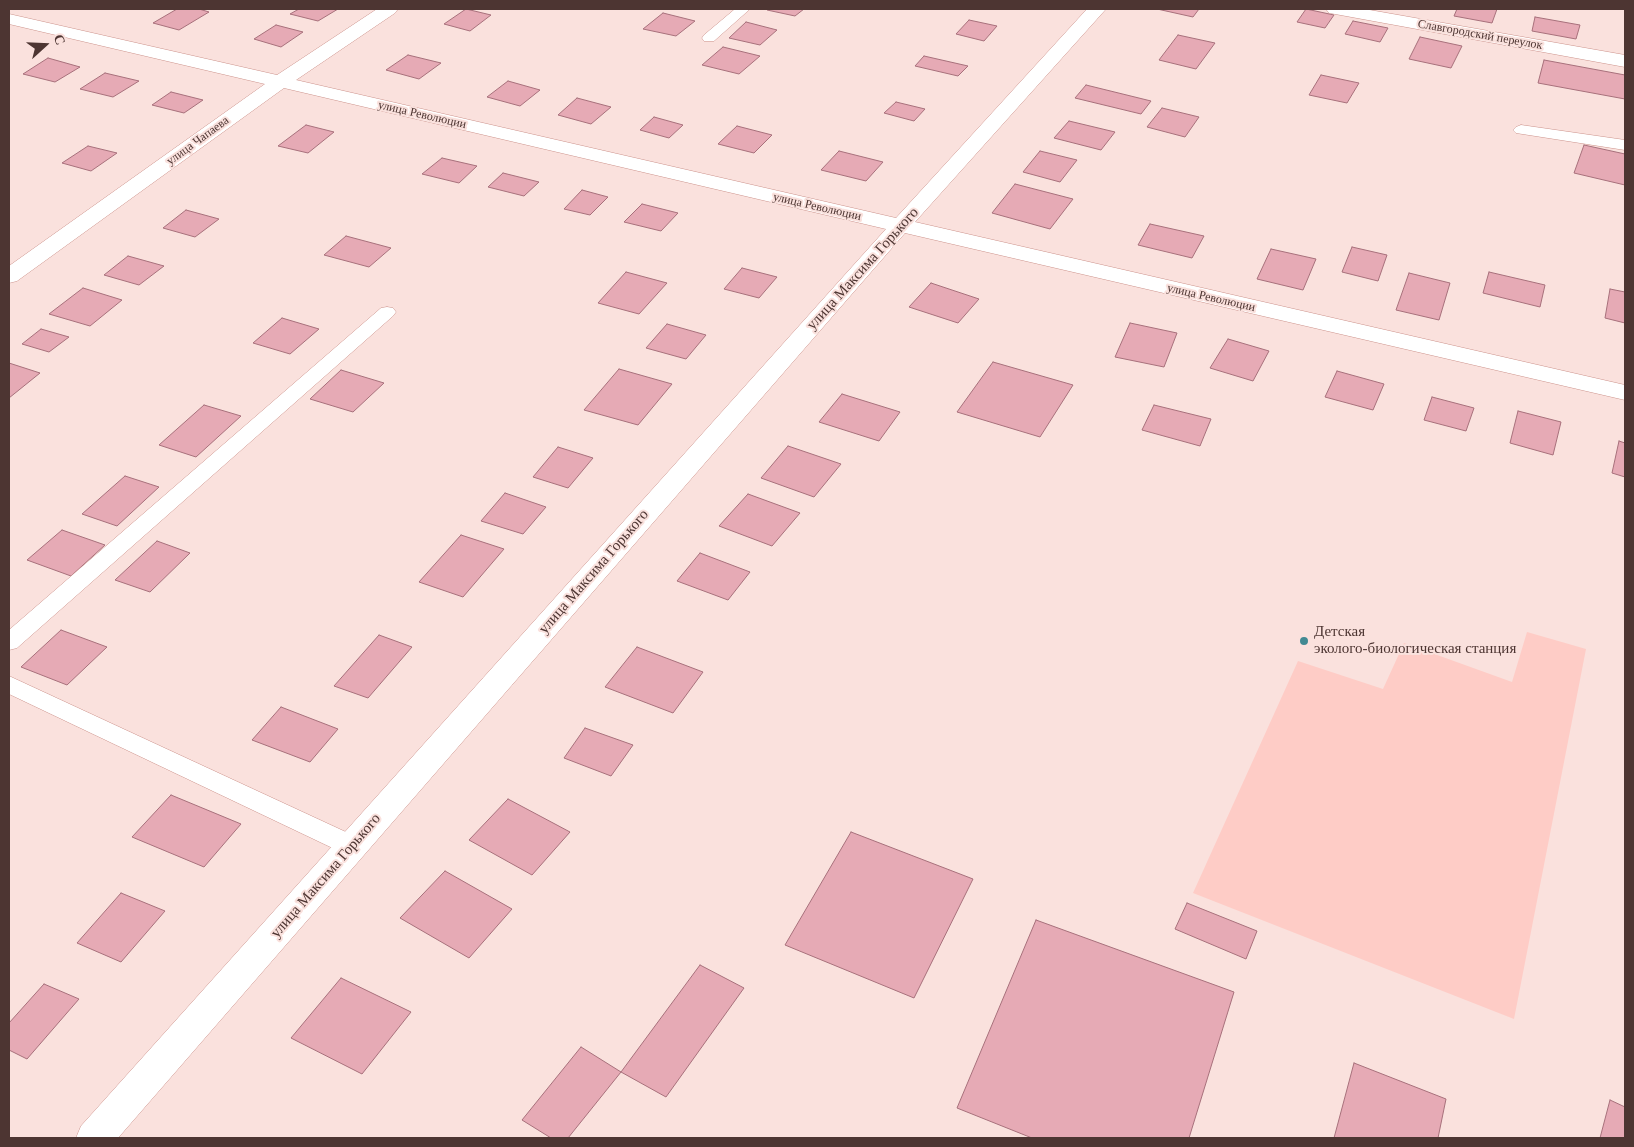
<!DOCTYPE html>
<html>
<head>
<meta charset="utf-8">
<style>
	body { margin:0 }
	#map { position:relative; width:1634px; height:1147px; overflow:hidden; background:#fae1dd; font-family:Georgia,serif }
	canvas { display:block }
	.frame { position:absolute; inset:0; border:10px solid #4d3532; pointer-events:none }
	.north { position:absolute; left:20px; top:20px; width:50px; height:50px; -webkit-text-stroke:4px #fae1dd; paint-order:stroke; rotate:70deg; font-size:14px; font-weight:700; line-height:20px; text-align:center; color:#4d3532 }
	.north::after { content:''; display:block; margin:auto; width:18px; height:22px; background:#4d3532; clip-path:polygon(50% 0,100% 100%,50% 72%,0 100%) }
</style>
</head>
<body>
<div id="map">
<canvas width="1634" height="1147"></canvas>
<div class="frame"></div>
<div class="north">С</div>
</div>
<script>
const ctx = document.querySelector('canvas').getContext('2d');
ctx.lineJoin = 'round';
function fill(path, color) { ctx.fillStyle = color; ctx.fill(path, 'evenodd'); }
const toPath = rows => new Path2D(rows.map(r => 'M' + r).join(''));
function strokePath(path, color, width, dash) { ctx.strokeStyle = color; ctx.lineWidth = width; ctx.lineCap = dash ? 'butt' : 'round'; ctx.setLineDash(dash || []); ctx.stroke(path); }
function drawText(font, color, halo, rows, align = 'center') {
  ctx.font = font + ' Georgia,serif'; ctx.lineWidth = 4; ctx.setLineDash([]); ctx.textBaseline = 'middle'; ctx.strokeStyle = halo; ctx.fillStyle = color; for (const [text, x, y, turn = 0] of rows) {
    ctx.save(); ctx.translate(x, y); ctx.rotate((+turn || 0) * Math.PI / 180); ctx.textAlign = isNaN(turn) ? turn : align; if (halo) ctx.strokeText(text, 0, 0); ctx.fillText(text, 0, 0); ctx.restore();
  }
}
const green = toPath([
	[1527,632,1586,649,1514,1019,1193,893,1298,661,1383,689,1404,643,1512,682]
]);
const building = toPath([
	[177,9,199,9,209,12,179,30,153,23,177,9],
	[299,9,338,9,318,21,290,14,299,9],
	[466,9,491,15,470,31,444,24,466,9],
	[768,9,804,9,795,16,767,10,768,9],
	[1157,9,1199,9,1193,17,1157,9],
	[1306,9,1334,15,1325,28,1297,22,1306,9],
	[1457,9,1497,9,1492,23,1454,16,1457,9],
	[663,13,695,21,676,36,643,29,663,13],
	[1535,17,1580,25,1576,39,1532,31,1535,17],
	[969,20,997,26,984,41,956,34,969,20],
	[1353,21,1388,28,1380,42,1345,34,1353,21],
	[746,22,777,30,760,45,729,38,746,22],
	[276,25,303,32,281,47,254,39,276,25],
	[1178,35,1215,43,1196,69,1159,60,1178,35],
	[1420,37,1462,46,1451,68,1409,59,1420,37],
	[723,47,760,56,739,74,702,65,723,47],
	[408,55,441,63,419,79,386,70,408,55],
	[924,56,968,66,958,76,915,66,924,56],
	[48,58,80,67,55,82,23,74,48,58],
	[1544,60,1625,75,1625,99,1538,83,1544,60],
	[105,73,139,81,113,97,80,89,105,73],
	[1321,75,1359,83,1347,103,1309,95,1321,75],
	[508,81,540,90,520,106,487,97,508,81],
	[1086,85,1151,101,1141,114,1075,98,1086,85],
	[171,92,203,100,184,113,152,105,171,92],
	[577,98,611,107,591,124,558,115,577,98],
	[896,102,925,109,914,121,884,113,896,102],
	[1162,108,1199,117,1185,137,1147,127,1162,108],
	[654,117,683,125,669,138,640,130,654,117],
	[1069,121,1115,132,1101,150,1054,138,1069,121],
	[306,125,334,132,308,153,278,146,306,125],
	[737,126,772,135,754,153,718,144,737,126],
	[1584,145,1625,154,1625,185,1574,173,1584,145],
	[88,146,117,153,91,171,62,163,88,146],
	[839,151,883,162,866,181,821,170,839,151],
	[1040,151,1077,160,1060,182,1023,172,1040,151],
	[442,158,477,166,459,183,422,174,442,158],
	[503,173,539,182,524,196,488,187,503,173],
	[1015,184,1073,199,1050,229,992,213,1015,184],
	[582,190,608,197,590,215,564,209,582,190],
	[642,204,678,213,661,231,624,222,642,204],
	[186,210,219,219,195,237,163,228,186,210],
	[1150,224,1204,236,1192,258,1138,245,1150,224],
	[346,236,391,248,369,267,324,255,346,236],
	[1352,247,1387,255,1378,281,1342,272,1352,247],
	[1271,249,1316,259,1303,290,1257,279,1271,249],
	[128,256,164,266,139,285,104,275,128,256],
	[742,268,777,277,759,298,724,289,742,268],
	[626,272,667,283,639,314,598,303,626,272],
	[1489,272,1545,285,1540,307,1483,293,1489,272],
	[1409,273,1450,283,1439,320,1396,310,1409,273],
	[931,283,979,299,958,323,909,307,931,283],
	[83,288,122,300,90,326,49,314,83,288],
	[1610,289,1625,292,1625,323,1605,318,1610,289],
	[282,318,319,329,290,354,253,343,282,318],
	[1130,323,1177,333,1164,367,1115,357,1130,323],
	[667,324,706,335,686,359,646,348,667,324],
	[41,329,69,337,49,352,22,344,41,329],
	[1228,339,1269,351,1253,381,1210,368,1228,339],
	[993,362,1073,385,1040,437,957,412,993,362],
	[9,363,40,373,9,398,9,363],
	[619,369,672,384,638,425,584,410,619,369],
	[341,370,384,383,353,412,310,399,341,370],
	[1337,371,1384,384,1373,410,1325,397,1337,371],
	[842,394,900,412,879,441,819,422,842,394],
	[1432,397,1474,408,1466,431,1424,420,1432,397],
	[204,405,241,416,196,457,159,445,204,405],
	[1154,405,1211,419,1200,446,1142,430,1154,405],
	[1518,411,1561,422,1553,455,1510,443,1518,411],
	[1619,441,1625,443,1625,477,1612,473,1619,441],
	[788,446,841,464,814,497,761,478,788,446],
	[558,447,593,458,568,488,533,477,558,447],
	[125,476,159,487,117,526,82,514,125,476],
	[505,493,546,507,523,534,481,521,505,493],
	[748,494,800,513,772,546,719,526,748,494],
	[62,530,105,545,71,576,27,560,62,530],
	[461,535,504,549,463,597,419,582,461,535],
	[157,541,190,553,150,592,115,580,157,541],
	[700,553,750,572,728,600,677,581,700,553],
	[61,630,107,647,67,685,21,667,61,630],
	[379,635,412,647,368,698,334,686,379,635],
	[637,647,703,672,673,713,605,687,637,647],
	[281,707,338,729,310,762,252,740,281,707],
	[585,728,633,745,611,776,564,758,585,728],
	[171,795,241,824,204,867,132,837,171,795],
	[508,799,570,832,532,875,469,840,508,799],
	[851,832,973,879,914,998,785,945,851,832],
	[445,871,512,909,469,958,400,918,445,871],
	[121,893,165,911,121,962,77,943,121,893],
	[1187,903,1257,931,1246,959,1175,929,1187,903],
	[1036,920,1234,992,1189,1138,1032,1138,957,1108,1036,920],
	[700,965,744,988,666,1097,621,1072,700,965],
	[341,978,411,1012,362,1074,291,1038,341,978],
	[44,984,79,999,27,1059,9,1050,9,1023,44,984],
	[581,1047,621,1072,568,1138,551,1138,522,1120,581,1047],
	[1354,1063,1446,1099,1438,1138,1334,1138,1354,1063],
	[1610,1100,1625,1107,1625,1138,1600,1138,1610,1100]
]);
const service = toPath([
	[735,9,750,9,714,41,704,41,702,38,704,35,735,9],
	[1521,125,1625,140,1625,150,1516,133,1513,130,1516,127,1521,125],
	[387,307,393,308,396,312,393,316,17,648,9,650,9,630,381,308,387,307],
	[9,676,361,839,364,846,361,853,352,856,343,853,9,694,9,676]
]);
const minor = toPath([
	[377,9,398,9,395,13,296,80,896,218,1087,9,1106,9,915,222,1625,385,1625,400,905,233,118,1138,76,1138,81,1126,886,229,284,88,17,281,9,283,9,266,265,84,9,24,9,14,277,75,377,9],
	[1326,9,1364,9,1625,55,1625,67,1335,14,1329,13,1326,9]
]);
const markers = [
	[1304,641,5,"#428992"]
];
const farStreetnames = [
	["Славгородский переулок",1480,35,10],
	["улица Революции",422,115,13],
	["улица Чапаева",198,141,-36],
	["улица Революции",817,207,13],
	["улица Революции",1211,298,13]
];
const streetNames = [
	["улица Максима Горького",863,269,-48],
	["улица Максима Горького",594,572,-49],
	["улица Максима Горького",326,876,-49]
];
const poiNames = [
	["Детская",1314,632],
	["эколого-биологическая станция",1314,649]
];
fill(green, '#feccc6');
fill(building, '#e6aab5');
strokePath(building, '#a7707b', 1);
strokePath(service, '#cc938c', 1);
strokePath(minor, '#cc938c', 1);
fill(service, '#fff');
fill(minor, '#fff');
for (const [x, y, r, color] of markers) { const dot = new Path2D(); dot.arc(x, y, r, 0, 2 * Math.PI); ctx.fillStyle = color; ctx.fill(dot); strokePath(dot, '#fae1dd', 2); }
drawText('12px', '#4d3532', '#fae1dd', farStreetnames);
drawText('15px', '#4d3532', '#fae1dd', streetNames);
drawText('15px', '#4d3532', '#fae1dd', poiNames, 'left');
</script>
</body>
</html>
